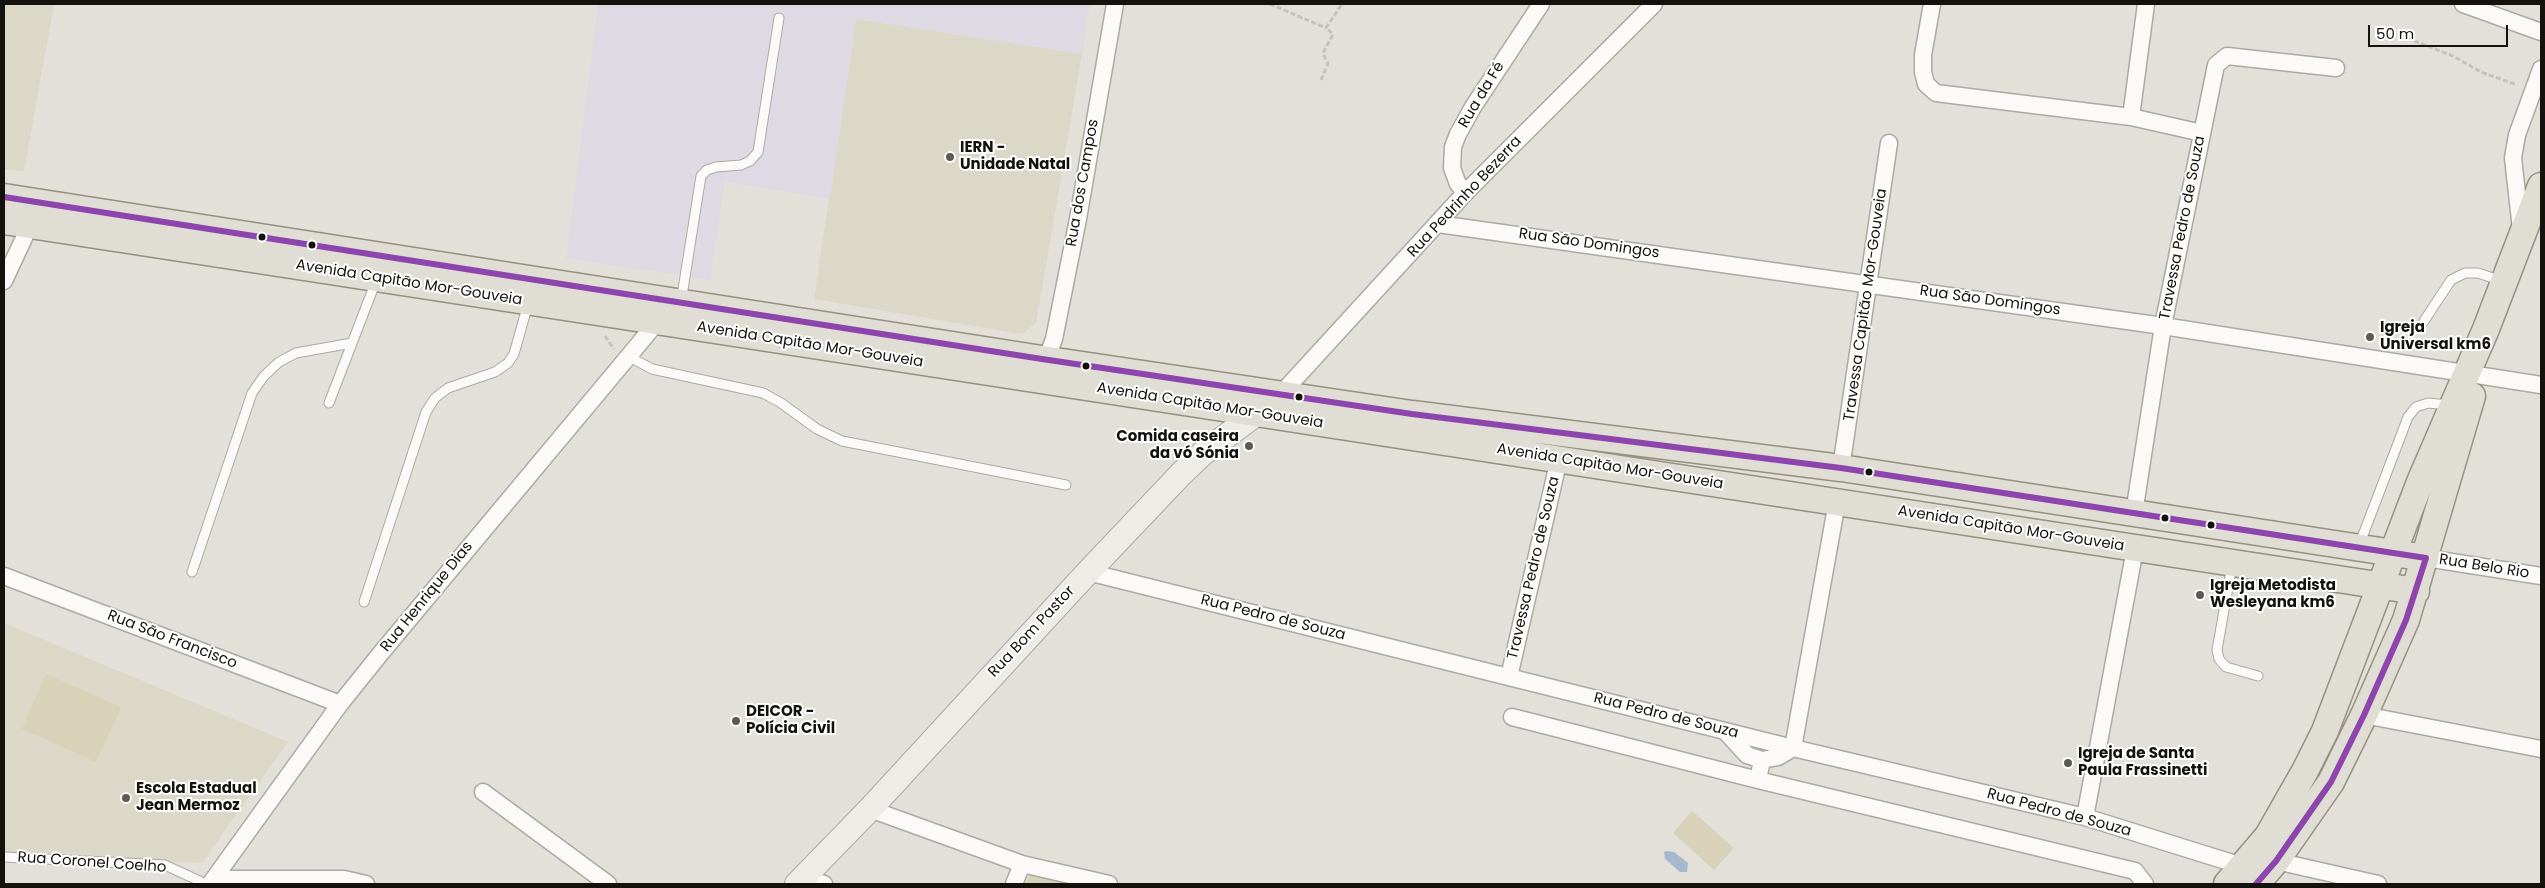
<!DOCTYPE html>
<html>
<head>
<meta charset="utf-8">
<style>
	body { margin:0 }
	#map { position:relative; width:2545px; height:888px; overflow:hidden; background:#e2e0d8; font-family:Poppins,sans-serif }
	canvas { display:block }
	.frame { position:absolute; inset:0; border:5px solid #13120d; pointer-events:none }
	.scale { position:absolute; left:2368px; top:25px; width:140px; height:22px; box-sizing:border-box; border:2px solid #13120d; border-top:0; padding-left:6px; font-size:15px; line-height:18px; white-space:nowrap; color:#13120d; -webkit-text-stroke:4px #fff; paint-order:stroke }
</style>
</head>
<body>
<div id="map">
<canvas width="2545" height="888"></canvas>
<div class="frame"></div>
<div class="scale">50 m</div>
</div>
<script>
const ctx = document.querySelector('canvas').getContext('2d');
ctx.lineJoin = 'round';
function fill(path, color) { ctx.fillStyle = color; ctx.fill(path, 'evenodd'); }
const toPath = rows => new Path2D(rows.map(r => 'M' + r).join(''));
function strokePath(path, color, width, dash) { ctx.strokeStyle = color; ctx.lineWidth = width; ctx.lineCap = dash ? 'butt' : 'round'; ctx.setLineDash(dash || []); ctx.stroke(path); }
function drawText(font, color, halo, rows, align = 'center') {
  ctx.font = font + ' Poppins,sans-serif'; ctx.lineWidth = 4; ctx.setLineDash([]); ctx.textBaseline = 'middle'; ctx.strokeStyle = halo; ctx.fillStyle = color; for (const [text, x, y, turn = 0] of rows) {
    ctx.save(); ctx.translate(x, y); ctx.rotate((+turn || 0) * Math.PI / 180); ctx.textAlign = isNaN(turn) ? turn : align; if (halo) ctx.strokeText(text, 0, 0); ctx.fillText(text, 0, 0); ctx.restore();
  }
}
const built = toPath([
	[4,4,54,4,24,171,4,169],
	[856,19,1082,54,1036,323,1022,334,814,299],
	[4,623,288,742,202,863,4,854]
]);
const medical = toPath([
	[598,4,1090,4,1082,54,856,19,830,199,725,182,710,280,566,258]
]);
const green = toPath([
	[46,674,121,707,96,762,22,729],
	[1692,811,1734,848,1714,870,1673,833],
	[1032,872,1069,881,1067,884,1025,884]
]);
const water = toPath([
	[1667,851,1674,852,1688,863,1687,872,1680,872,1665,859,1664,852]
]);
const path = toPath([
	[1270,4,1326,28],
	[2407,38,2453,56,2481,72,2517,85],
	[1321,80,1328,64,1323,53,1333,34,1326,28,1342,4],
	[605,336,614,349]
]);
const lane = toPath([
	[681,302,701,176,707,170,716,167,741,165,750,161,758,152,779,18],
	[2424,321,2451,280,2465,273,2478,273,2502,281],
	[628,356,652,369,763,393,781,403,817,429,842,441,1066,485],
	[329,403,376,281],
	[2357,545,2363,535,2408,417,2416,407,2428,403,2449,405],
	[2232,565,2217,650,2219,659,2226,667,2258,676],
	[192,572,252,393,264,376,279,362,296,353,352,343],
	[364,602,426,412,435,398,448,388,495,372,508,363,514,354,528,304],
	[4,857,165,865,206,884]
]);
const street = toPath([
	[1932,4,1923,55,1923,72,1926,84,1936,93,2131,117,2202,133],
	[2463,4,2541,32],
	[2131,117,2146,4],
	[1466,192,1458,184,1452,168,1453,147,1458,134,1473,107,1541,4],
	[1438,224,2163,326,2541,385],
	[2521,229,2513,158,2517,135,2541,69],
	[4,281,30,225],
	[1042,359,1049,352,1054,339,1078,219,1115,4],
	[1281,394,1466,192,1654,4],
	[1841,468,1889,143],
	[2134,513,2163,326,2216,65,2227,56,2336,68],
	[2426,558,2541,576],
	[1088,572,1793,748,2085,817,2242,866],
	[4,576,340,704],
	[1509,677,1559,459],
	[2364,715,2541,749],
	[1512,717,1758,780],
	[1725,731,1747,755,1762,760,1778,757,1793,748,1837,502],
	[1762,760,1758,780,2135,871,2145,884],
	[483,792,608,884],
	[870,809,1022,864,1109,884],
	[2085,817,2135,549],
	[2276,861,2378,884],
	[803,878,824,884],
	[210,884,340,704,381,653,658,321],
	[214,884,231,879,344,879,366,884],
	[1014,884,1022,864]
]);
const secondary = toPath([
	[797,884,870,809,1088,572,1181,474,1202,454,1268,405]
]);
const primary = toPath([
	[4,197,1042,359,1412,414,1841,468,2426,558],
	[4,221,2416,591],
	[2227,884,2268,836,2305,771,2325,731,2420,482,2486,329,2541,186],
	[2256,884,2276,861,2331,782,2364,715,2406,620,2472,396]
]);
const bus1 = toPath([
	[4,197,1042,359,1412,414,1841,468,2426,558,2406,620,2364,715,2331,782,2276,861,2256,884]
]);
const markers = [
	[950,157,5,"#5b5a54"],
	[262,237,4.5,"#13120d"],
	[312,245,4.5,"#13120d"],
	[2370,337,5,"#5b5a54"],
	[1086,366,4.5,"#13120d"],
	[1299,397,4.5,"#13120d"],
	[1249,446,5,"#5b5a54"],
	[1869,472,4.5,"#13120d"],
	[2165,518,4.5,"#13120d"],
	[2211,525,4.5,"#13120d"],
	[2200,595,5,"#5b5a54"],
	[736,721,5,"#5b5a54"],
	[2068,763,5,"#5b5a54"],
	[126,798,5,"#5b5a54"]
];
const streetNames = [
	["Rua da Fé",1482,95,-59],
	["Rua dos Campos",1083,183,-80],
	["Rua Pedrinho Bezerra",1465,197,-47],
	["Travessa Pedro de Souza",2183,228,-79],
	["Rua São Domingos",1589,244,8],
	["Avenida Capitão Mor-Gouveia",409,283,9],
	["Rua São Domingos",1990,301,8],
	["Travessa Capitão Mor-Gouveia",1866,305,-82],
	["Avenida Capitão Mor-Gouveia",810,345,9],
	["Avenida Capitão Mor-Gouveia",1210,406,9],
	["Avenida Capitão Mor-Gouveia",1610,467,9],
	["Avenida Capitão Mor-Gouveia",2011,529,9],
	["Rua Belo Rio",2484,567,9],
	["Travessa Pedro de Souza",1534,568,-77],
	["Rua Henrique Dias",427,597,-51],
	["Rua Pedro de Souza",1273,618,14],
	["Rua Bom Pastor",1032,632,-47],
	["Rua São Francisco",172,640,21],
	["Rua Pedro de Souza",1666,716,14],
	["Rua Pedro de Souza",2059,813,15],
	["Rua Coronel Coelho",92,863,4]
];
const poiNames = [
	["IERN -",960,148],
	["Unidade Natal",960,165],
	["Igreja",2380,328],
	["Universal km6",2380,345],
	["Comida caseira",1239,437,"right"],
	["da vó Sónia",1239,454,"right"],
	["Igreja Metodista",2210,586],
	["Wesleyana km6",2210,603],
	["DEICOR -",746,712],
	["Polícia Civil",746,729],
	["Igreja de Santa",2078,754],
	["Paula Frassinetti",2078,771],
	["Escola Estadual",136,789],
	["Jean Mermoz",136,806]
];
fill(built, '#dbd8c7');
fill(medical, '#dedae3');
fill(green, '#d7d2b8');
fill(water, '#a7b8cd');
strokePath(lane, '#abaaa3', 11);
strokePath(street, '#abaaa3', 19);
strokePath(secondary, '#abaaa3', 26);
strokePath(primary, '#959080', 29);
strokePath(path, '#c3c2bf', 3, [5, 2.5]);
strokePath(lane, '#fbfaf9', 9);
strokePath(street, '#fbfaf9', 16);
strokePath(secondary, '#edece7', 24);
strokePath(primary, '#e0ddd5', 26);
strokePath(bus1, '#8e44ad', 6);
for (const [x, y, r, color] of markers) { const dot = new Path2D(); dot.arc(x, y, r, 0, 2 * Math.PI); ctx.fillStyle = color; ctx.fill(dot); strokePath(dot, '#fff', 2); }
drawText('15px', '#13120d', '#fff', streetNames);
drawText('bold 15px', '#13120d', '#fff', poiNames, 'left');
</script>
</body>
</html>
